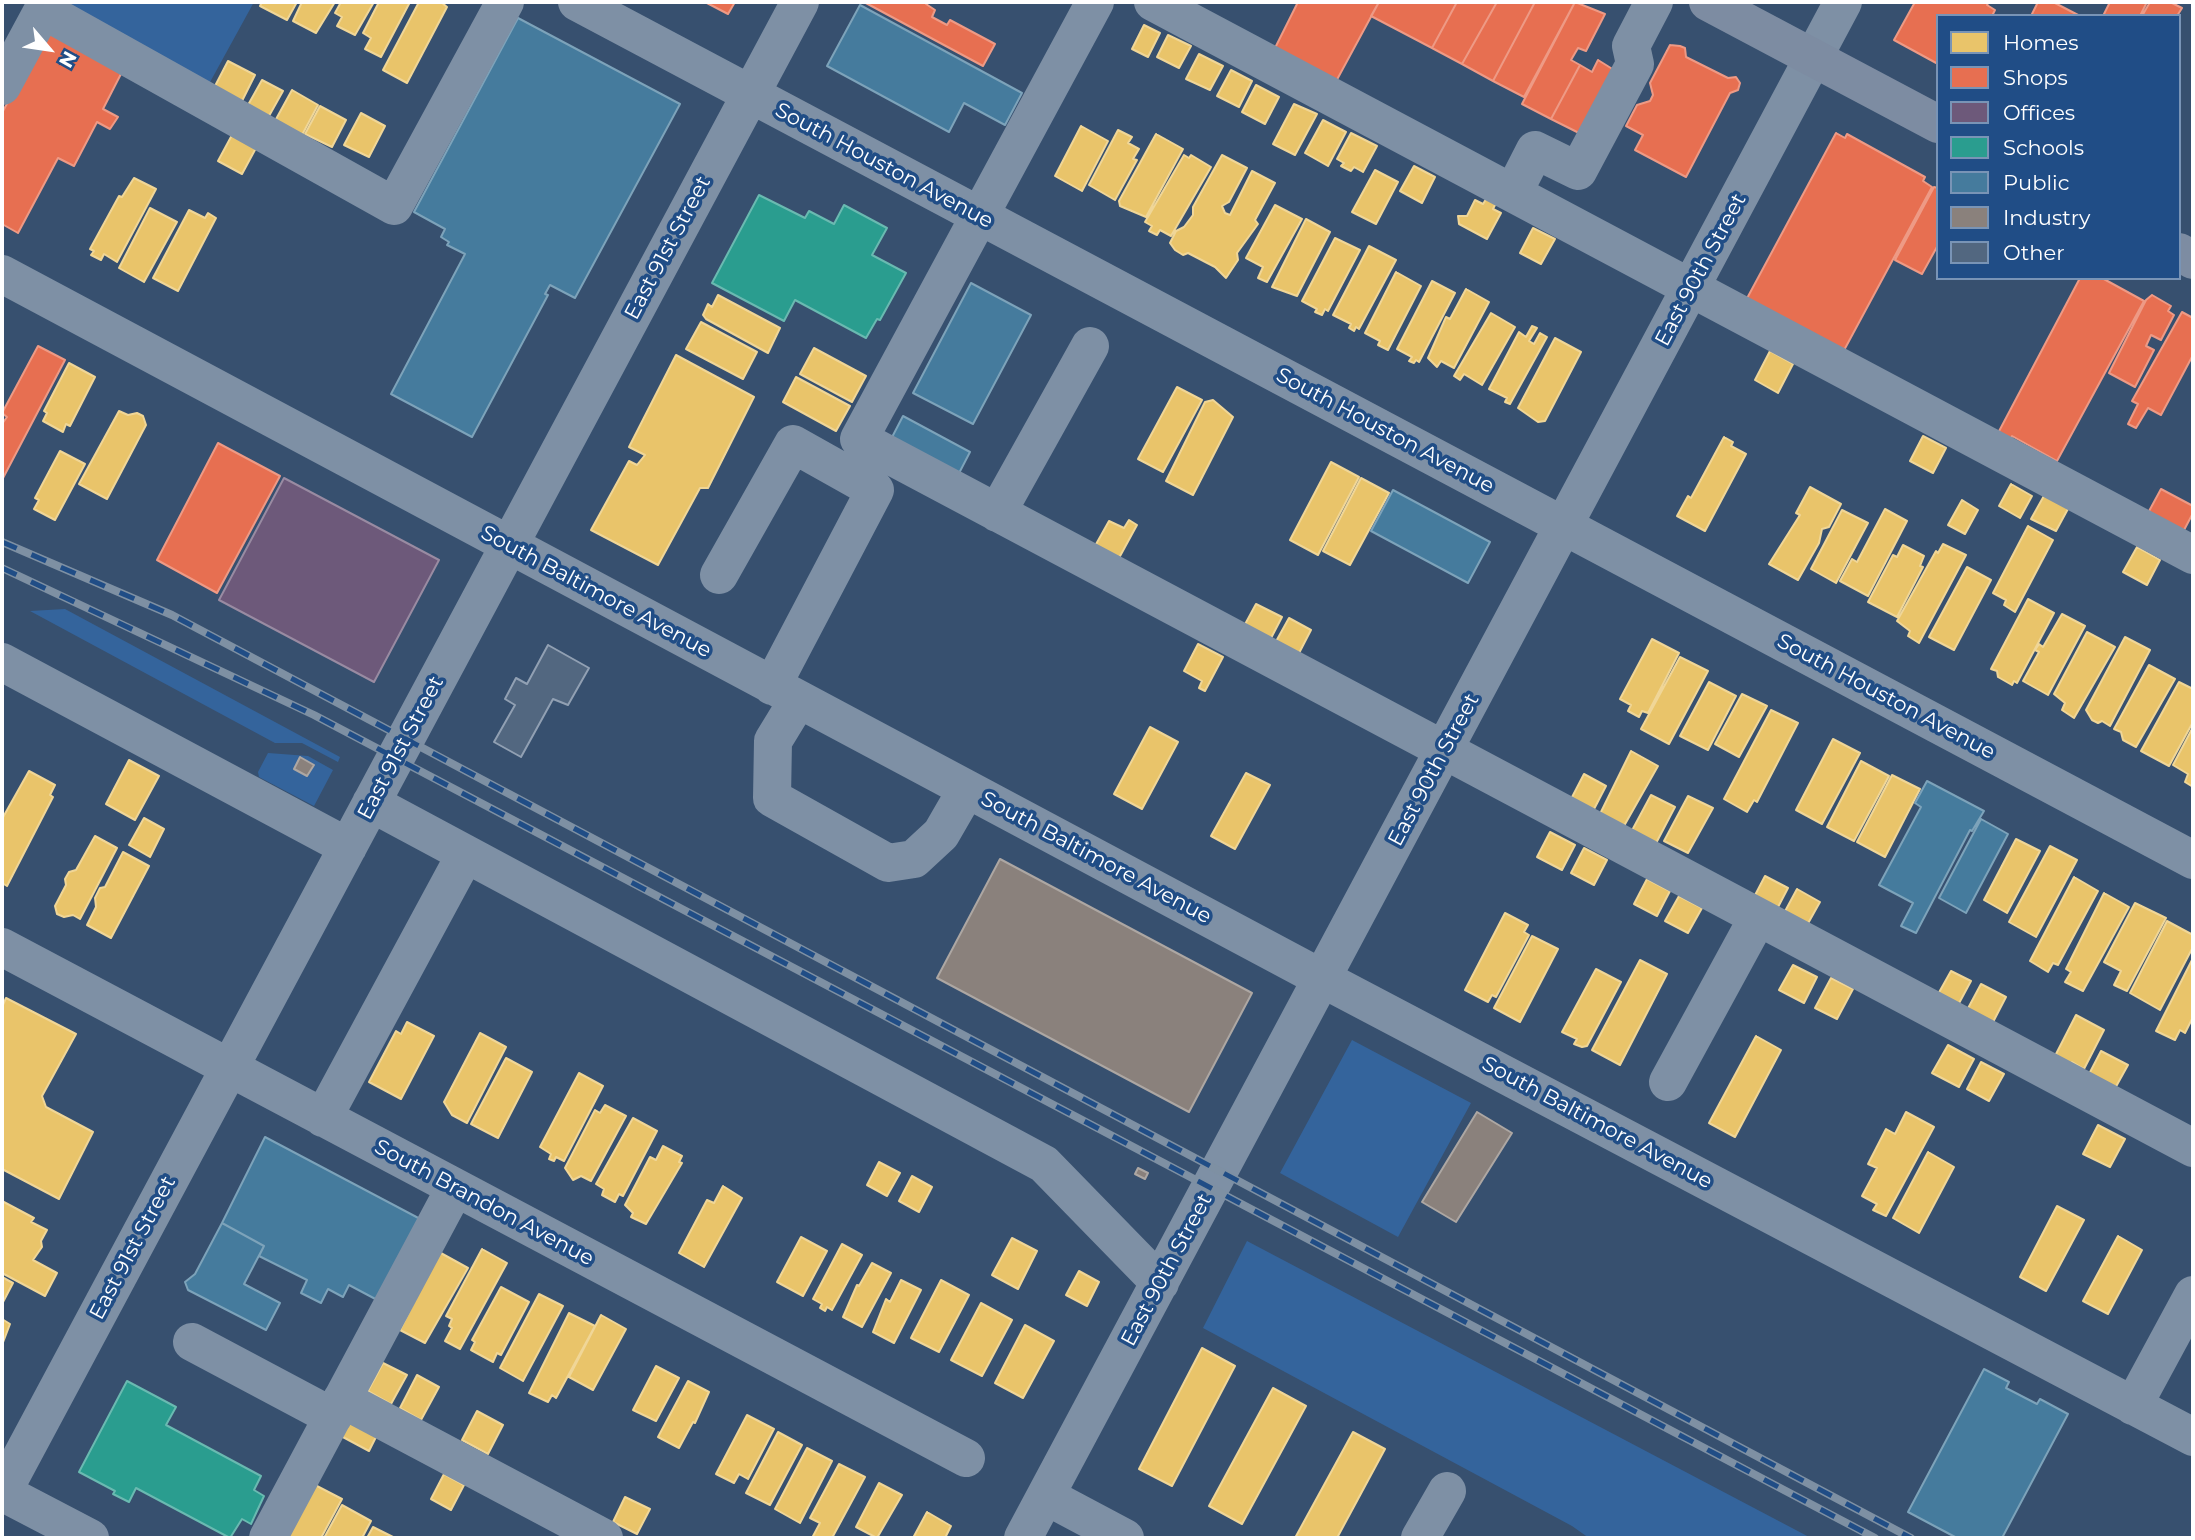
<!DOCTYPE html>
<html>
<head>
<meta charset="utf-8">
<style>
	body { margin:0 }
	#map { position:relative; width:2195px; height:1540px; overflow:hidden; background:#37506f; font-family:Montserrat,sans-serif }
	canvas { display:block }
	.frame { position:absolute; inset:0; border:4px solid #fff; pointer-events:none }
	.legend { position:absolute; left:1936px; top:14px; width:245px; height:266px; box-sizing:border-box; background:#204d86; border:2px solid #7994b6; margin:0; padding:9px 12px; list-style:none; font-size:21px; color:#fff }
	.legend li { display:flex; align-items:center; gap:14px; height:35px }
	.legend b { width:35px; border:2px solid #7994b6 }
	.north { position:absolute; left:14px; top:14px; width:70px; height:70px; -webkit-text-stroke:5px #204d86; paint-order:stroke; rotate:119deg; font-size:19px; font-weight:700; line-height:28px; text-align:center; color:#fff }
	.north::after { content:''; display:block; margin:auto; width:24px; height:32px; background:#fff; clip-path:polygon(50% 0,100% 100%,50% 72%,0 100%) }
</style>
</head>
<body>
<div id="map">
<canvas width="2195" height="1540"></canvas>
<div class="frame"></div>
<ul class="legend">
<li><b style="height:19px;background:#e9c46a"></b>Homes</li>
<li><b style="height:19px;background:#e76f51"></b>Shops</li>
<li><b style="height:19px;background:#6d597a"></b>Offices</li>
<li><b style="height:19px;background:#2a9d8f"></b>Schools</li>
<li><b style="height:19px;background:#457b9d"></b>Public</li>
<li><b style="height:19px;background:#8a817c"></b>Industry</li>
<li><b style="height:19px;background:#526780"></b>Other</li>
</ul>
<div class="north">N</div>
</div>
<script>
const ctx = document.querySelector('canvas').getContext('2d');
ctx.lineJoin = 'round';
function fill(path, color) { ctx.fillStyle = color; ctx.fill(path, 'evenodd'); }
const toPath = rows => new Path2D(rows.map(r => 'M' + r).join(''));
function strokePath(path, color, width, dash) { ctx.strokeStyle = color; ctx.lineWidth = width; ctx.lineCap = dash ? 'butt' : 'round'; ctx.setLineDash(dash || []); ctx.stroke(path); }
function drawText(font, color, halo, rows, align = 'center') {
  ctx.font = font + ' Montserrat,sans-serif'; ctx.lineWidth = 7; ctx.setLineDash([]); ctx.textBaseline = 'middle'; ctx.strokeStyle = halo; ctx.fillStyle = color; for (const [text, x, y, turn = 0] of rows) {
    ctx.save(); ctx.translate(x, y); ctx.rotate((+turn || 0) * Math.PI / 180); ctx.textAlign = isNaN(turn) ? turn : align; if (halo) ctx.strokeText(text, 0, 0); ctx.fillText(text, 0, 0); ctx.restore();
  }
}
const green = toPath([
	[55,2,254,2,209,84],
	[65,609,340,757,338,762,302,743,275,743,30,611],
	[268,753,308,756,333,770,314,806,259,777,258,772],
	[1352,1040,1471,1103,1398,1237,1280,1173],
	[1247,1241,1811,1538,1589,1538,1572,1526,1203,1328]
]);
const homes = toPath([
	[262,2,297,2,287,20,260,6,262,2],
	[335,2,316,33,293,21,302,2,335,2],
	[341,2,374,2,355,35,337,26,342,17,335,13,341,2],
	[379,2,410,2,381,57,365,49,371,38,363,33,379,2],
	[419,2,441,2,447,7,407,83,383,70,419,2],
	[1144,25,1160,33,1148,57,1132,49,1144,25],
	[1168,35,1191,46,1179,68,1157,57,1168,35],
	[1199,54,1223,66,1210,90,1186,79,1199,54],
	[228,61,255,75,242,101,215,86,228,61],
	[1231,70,1252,81,1239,107,1217,96,1231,70],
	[262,80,283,91,269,116,248,105,262,80],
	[1256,85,1279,97,1265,124,1242,112,1256,85],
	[292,90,318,105,302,135,275,121,292,90],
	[1294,104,1317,114,1295,155,1273,144,1294,104],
	[320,106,346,120,332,147,305,134,320,106],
	[361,113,385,126,369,157,344,145,361,113],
	[1323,120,1346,132,1328,166,1305,153,1323,120],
	[1081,126,1108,141,1082,191,1055,176,1081,126],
	[1118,130,1132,137,1128,143,1139,149,1133,159,1137,160,1115,200,1089,185,1118,130],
	[1351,133,1377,146,1363,172,1354,167,1351,171,1341,166,1344,163,1337,159,1351,133],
	[1156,134,1183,149,1146,217,1120,206,1119,201,1156,134],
	[232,135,256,148,242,174,218,161,232,135],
	[1184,155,1189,158,1191,155,1211,167,1171,236,1160,230,1157,235,1149,231,1152,226,1145,222,1184,155],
	[1222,155,1247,168,1229,202,1222,206,1225,213,1230,215,1252,171,1275,183,1255,220,1258,224,1237,253,1238,260,1226,278,1215,267,1188,253,1183,255,1175,250,1170,243,1176,231,1184,227,1193,215,1193,207,1222,155],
	[1414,166,1435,177,1422,203,1400,191,1414,166],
	[1375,170,1398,182,1376,224,1352,212,1375,170],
	[134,178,156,189,117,262,104,254,101,260,91,255,94,251,90,249,119,196,122,197,134,178],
	[1488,196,1497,201,1493,209,1501,213,1487,239,1459,224,1458,216,1467,216,1475,200,1483,204,1488,196],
	[1275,205,1302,219,1267,282,1258,278,1263,267,1246,258,1275,205],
	[150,208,177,222,144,282,119,268,150,208],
	[189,210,205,218,208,213,216,218,178,291,153,278,189,210],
	[1306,219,1330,232,1297,296,1272,287,1306,219],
	[1533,228,1555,239,1541,264,1520,253,1533,228],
	[1335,238,1360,250,1328,311,1325,309,1322,315,1315,312,1317,309,1302,301,1335,238],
	[1369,246,1396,260,1359,329,1356,327,1354,331,1349,328,1351,324,1333,315,1369,246],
	[1396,272,1421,286,1388,350,1378,345,1380,341,1365,333,1396,272],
	[1432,281,1455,293,1419,362,1416,360,1414,363,1409,361,1412,357,1397,349,1432,281],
	[1466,289,1489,302,1454,368,1441,361,1437,367,1428,358,1446,317,1450,319,1466,289],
	[718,295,780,328,768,353,706,319,703,315,708,304,712,307,718,295],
	[1491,313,1515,327,1482,385,1464,374,1460,380,1454,376,1491,313],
	[701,322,757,352,743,379,686,349,701,322],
	[1532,326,1537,328,1529,341,1534,344,1540,333,1547,337,1510,404,1505,402,1507,398,1489,389,1519,332,1526,337,1532,326],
	[1555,338,1581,352,1545,421,1538,422,1518,408,1555,338],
	[814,348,866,376,852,402,800,374,814,348],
	[1770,351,1793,364,1778,393,1755,380,1770,351],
	[676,355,754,397,708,488,700,488,658,565,591,530,629,461,637,465,645,455,629,447,676,355],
	[69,363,95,377,70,426,66,424,63,432,43,421,47,413,44,411,69,363],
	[796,377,850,406,836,431,783,402,796,377],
	[1177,387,1202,400,1163,472,1138,459,1177,387],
	[1213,400,1233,417,1193,495,1166,481,1205,402,1213,400],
	[119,411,128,415,137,413,143,416,146,425,107,499,79,484,119,411],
	[1923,436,1946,448,1933,473,1910,461,1923,436],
	[1724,437,1733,442,1731,446,1746,454,1705,531,1677,516,1688,496,1691,498,1724,437],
	[60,451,85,464,55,520,34,509,39,500,35,498,60,451],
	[1331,462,1359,477,1318,555,1290,540,1331,462],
	[1361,478,1389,493,1350,565,1323,551,1361,478],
	[2011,484,2032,496,2020,518,1999,506,2011,484],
	[1810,487,1841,504,1829,527,1822,529,1819,543,1798,580,1769,564,1800,515,1796,513,1810,487],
	[2045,494,2069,507,2056,531,2031,519,2045,494],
	[1962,500,1978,510,1965,534,1948,525,1962,500],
	[1885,509,1907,521,1868,596,1840,581,1852,559,1857,562,1885,509],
	[1842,510,1868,523,1836,583,1811,569,1842,510],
	[1129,520,1137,525,1119,558,1095,546,1109,521,1124,528,1129,520],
	[2028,526,2053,540,2015,612,2004,605,2006,600,1993,593,2028,526],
	[1943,544,1966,555,1919,643,1908,636,1910,631,1897,621,1936,551,1938,553,1943,544],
	[1903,545,1924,556,1920,566,1923,567,1897,617,1868,602,1893,555,1897,557,1903,545],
	[2137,547,2160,560,2147,585,2123,572,2137,547],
	[1967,567,1991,580,1954,650,1929,637,1967,567],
	[2028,599,2054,613,2017,683,2014,681,2012,685,1998,677,1997,671,1991,669,2028,599],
	[1256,604,1282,617,1269,642,1243,628,1256,604],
	[2062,614,2085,626,2048,695,2023,681,2039,652,2035,650,2039,644,2043,647,2062,614],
	[1289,618,1311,630,1297,657,1274,645,1289,618],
	[2087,632,2115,647,2074,718,2062,710,2065,703,2054,694,2087,632],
	[2125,637,2150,650,2110,726,2102,721,2098,723,2092,720,2086,710,2125,637],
	[1652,639,1679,653,1648,713,1642,711,1639,717,1628,711,1631,705,1620,699,1652,639],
	[1198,644,1223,657,1205,691,1199,688,1202,681,1184,671,1198,644],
	[1680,657,1708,671,1669,744,1641,729,1680,657],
	[2149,665,2175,679,2136,747,2123,740,2121,732,2114,729,2149,665],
	[1709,682,1736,696,1708,750,1680,736,1709,682],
	[2179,682,2193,689,2193,722,2169,766,2141,751,2179,682],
	[1742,694,1767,706,1739,757,1715,744,1742,694],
	[1771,710,1798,723,1757,802,1754,800,1747,812,1724,799,1771,710],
	[1150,727,1178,742,1142,809,1114,794,1150,727],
	[2193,727,2193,787,2185,782,2188,774,2173,765,2193,727],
	[1833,739,1860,753,1822,824,1796,810,1833,739],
	[1631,751,1658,766,1620,833,1597,820,1631,751],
	[129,760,159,776,135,820,106,804,129,760],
	[1861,761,1889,776,1854,841,1827,827,1861,761],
	[29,771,55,785,50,795,53,797,7,886,2,883,2,819,29,771],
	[1246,773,1270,785,1235,849,1211,836,1246,773],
	[1584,774,1606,786,1592,813,1570,801,1584,774],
	[1892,775,1920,789,1885,857,1857,842,1892,775],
	[1651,795,1675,807,1653,849,1629,836,1651,795],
	[1688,796,1713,808,1688,853,1664,841,1688,796],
	[144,818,164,829,150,857,129,845,144,818],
	[1550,832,1575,845,1562,870,1537,857,1550,832],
	[95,836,117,848,80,919,73,915,64,917,57,914,55,906,66,885,65,879,69,872,76,870,95,836],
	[2016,839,2040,851,2007,913,1984,900,2016,839],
	[2050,846,2077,860,2036,937,2009,922,2050,846],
	[1584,848,1607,860,1594,885,1571,873,1584,848],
	[123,852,149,866,111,938,87,925,96,907,95,898,100,888,105,887,123,852],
	[1765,876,1788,888,1776,911,1753,899,1765,876],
	[2074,877,2098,891,2058,965,2053,963,2048,972,2030,961,2074,877],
	[1647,879,1670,891,1657,916,1634,904,1647,879],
	[1797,889,1820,902,1806,927,1783,915,1797,889],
	[2104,893,2129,907,2083,991,2065,982,2071,972,2066,969,2104,893],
	[1679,896,1702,908,1688,933,1665,921,1679,896],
	[2135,903,2166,918,2127,991,2114,985,2121,971,2104,962,2135,903],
	[1505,913,1528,925,1524,932,1529,935,1496,997,1492,995,1488,1002,1465,990,1505,913],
	[2167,921,2193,935,2193,947,2160,1010,2130,993,2167,921],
	[1532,936,1558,949,1520,1022,1494,1008,1532,936],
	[2193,958,2193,1017,2185,1033,2180,1030,2175,1040,2156,1031,2193,958],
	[1640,960,1667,974,1620,1065,1592,1050,1640,960],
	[1793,965,1817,977,1804,1003,1779,990,1793,965],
	[1596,969,1621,982,1587,1046,1582,1047,1574,1044,1577,1039,1562,1032,1596,969],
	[1951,971,1971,981,1957,1007,1937,996,1951,971],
	[1831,978,1853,989,1837,1019,1815,1008,1831,978],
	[1981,984,2006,997,1991,1026,1966,1012,1981,984],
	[6,998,76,1034,42,1096,46,1107,93,1132,59,1199,2,1169,2,1007,6,998],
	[2076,1015,2104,1030,2084,1069,2072,1062,2067,1071,2056,1054,2076,1015],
	[407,1022,434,1036,401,1099,369,1082,396,1031,401,1034,407,1022],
	[480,1033,506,1047,467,1123,452,1115,444,1102,480,1033],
	[1756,1036,1781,1050,1735,1137,1709,1123,1756,1036],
	[1948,1045,1974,1059,1959,1087,1932,1073,1948,1045],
	[2101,1051,2128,1065,2113,1092,2087,1078,2101,1051],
	[506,1058,532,1072,498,1138,471,1124,506,1058],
	[1981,1062,2004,1074,1989,1101,1967,1089,1981,1062],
	[579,1073,603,1086,564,1161,556,1157,554,1161,549,1159,551,1154,540,1147,579,1073],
	[605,1105,626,1116,591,1181,581,1176,573,1180,565,1168,595,1110,600,1113,605,1105],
	[1906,1112,1934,1127,1886,1216,1873,1210,1877,1204,1862,1196,1877,1168,1868,1164,1886,1129,1895,1134,1906,1112],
	[633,1118,657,1131,623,1196,619,1194,615,1202,602,1195,604,1189,596,1184,633,1118],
	[2098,1125,2125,1139,2110,1167,2083,1154,2098,1125],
	[663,1146,682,1156,679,1162,682,1163,646,1224,631,1217,633,1213,625,1205,650,1157,656,1160,663,1146],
	[1928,1152,1954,1167,1919,1233,1893,1218,1928,1152],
	[879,1162,900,1173,887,1196,867,1185,879,1162],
	[912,1176,932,1187,919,1212,899,1201,912,1176],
	[723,1186,742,1198,704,1267,679,1253,707,1200,714,1203,723,1186],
	[2,1201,34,1218,31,1222,47,1230,41,1241,42,1247,33,1260,57,1273,45,1296,2,1273,2,1201],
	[2057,1206,2084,1220,2046,1291,2020,1277,2057,1206],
	[2118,1236,2142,1250,2108,1314,2083,1301,2118,1236],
	[801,1237,827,1251,803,1296,777,1282,801,1237],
	[1012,1238,1037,1251,1018,1289,992,1275,1012,1238],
	[842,1244,862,1255,832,1310,827,1307,825,1311,820,1308,822,1304,813,1299,842,1244],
	[482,1249,507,1263,460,1349,445,1341,452,1328,449,1326,452,1319,446,1316,482,1249],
	[439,1252,468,1268,425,1343,400,1330,439,1252],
	[872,1263,891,1273,862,1327,843,1317,857,1285,859,1286,872,1263],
	[1079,1271,1099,1282,1087,1306,1066,1295,1079,1271],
	[2,1277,13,1283,2,1304,2,1277],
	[901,1280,921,1290,894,1343,873,1332,886,1299,890,1302,901,1280],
	[941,1280,969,1295,939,1352,911,1338,941,1280],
	[501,1287,529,1302,501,1355,497,1353,493,1362,471,1350,475,1342,472,1340,501,1287],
	[539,1294,563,1306,523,1381,500,1368,539,1294],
	[981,1303,1012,1320,982,1376,951,1360,981,1303],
	[569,1313,595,1326,556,1398,552,1395,548,1402,529,1393,569,1313],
	[601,1315,626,1329,593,1390,569,1377,601,1315],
	[2,1319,10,1324,2,1345,2,1319],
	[1025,1325,1054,1341,1023,1398,995,1383,1025,1325],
	[1202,1348,1235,1366,1172,1486,1139,1469,1202,1348],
	[383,1363,407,1375,391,1404,368,1391,383,1363],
	[656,1366,679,1378,656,1421,633,1410,656,1366],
	[417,1375,439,1387,421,1420,400,1408,417,1375],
	[688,1381,709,1392,695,1423,693,1422,679,1448,658,1437,688,1381],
	[1273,1388,1306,1406,1242,1524,1209,1506,1273,1388],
	[477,1411,503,1425,488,1454,462,1440,477,1411],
	[747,1415,774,1429,748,1479,739,1474,734,1483,716,1474,747,1415],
	[349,1419,377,1435,369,1451,341,1436,349,1419],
	[778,1432,802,1445,770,1505,746,1493,778,1432],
	[1353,1432,1385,1449,1337,1538,1295,1538,1353,1432],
	[807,1448,832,1461,800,1523,775,1509,807,1448],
	[839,1464,865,1477,832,1538,812,1538,820,1523,810,1518,839,1464],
	[444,1474,464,1485,451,1510,431,1499,444,1474],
	[879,1483,902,1495,877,1538,856,1527,879,1483],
	[315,1485,342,1499,321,1538,286,1538,315,1485],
	[625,1497,650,1509,637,1534,613,1522,625,1497],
	[342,1505,371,1521,362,1538,324,1538,342,1505],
	[927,1512,951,1526,945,1538,913,1538,927,1512],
	[373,1527,395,1538,367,1538,373,1527]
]);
const shops = toPath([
	[705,2,735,2,728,14,705,2],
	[864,2,927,2,926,4,935,10,932,17,947,25,950,20,995,44,983,66,864,2],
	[1298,2,1379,2,1333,87,1272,54,1298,2],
	[1379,2,1457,2,1432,48,1371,16,1379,2],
	[1457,2,1497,2,1462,64,1432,48,1457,2],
	[1497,2,1535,2,1493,81,1462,64,1497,2],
	[1535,2,1575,2,1524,97,1493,81,1535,2],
	[1575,2,1605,14,1586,51,1578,48,1571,60,1580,65,1551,119,1522,104,1575,2],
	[1915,2,1989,2,1987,5,1995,10,1992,16,1938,16,1938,64,1894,40,1915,2],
	[2038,2,2053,2,2080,16,2031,16,2038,2],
	[2110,2,2147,2,2140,16,2103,16,2110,2],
	[2150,2,2170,2,2182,8,2177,16,2142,16,2150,2],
	[46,30,123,70,103,109,118,117,110,129,97,122,74,166,58,158,18,233,2,224,2,113,46,30],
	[1670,45,1680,46,1685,48,1686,57,1728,78,1736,77,1740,83,1738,90,1730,93,1686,177,1635,150,1643,135,1626,126,1637,105,1650,101,1653,95,1650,83,1670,45],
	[1598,60,1614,70,1581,134,1551,119,1580,65,1592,72,1598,60],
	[1836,133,1845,138,1847,134,1925,177,1923,181,1932,187,1842,354,1745,302,1836,133],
	[1934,187,1938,188,1938,245,1922,274,1895,260,1934,187],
	[2080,278,2102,278,2144,301,2057,461,2012,436,2010,442,1997,435,2080,278],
	[2152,295,2171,306,2168,311,2174,315,2161,340,2151,335,2146,346,2154,350,2135,387,2109,373,2146,300,2152,295],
	[2182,312,2193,318,2193,355,2161,415,2148,408,2136,428,2128,424,2138,404,2132,401,2182,312],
	[38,346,65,360,2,480,2,424,7,417,2,413,38,346],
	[218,443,280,476,217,593,157,560,218,443],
	[2161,489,2193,506,2193,513,2183,532,2148,513,2161,489]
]);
const offices = toPath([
	[284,478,439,560,374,682,219,600,284,478]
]);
const schools = toPath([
	[759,195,805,218,809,211,834,224,844,205,887,228,872,255,906,273,880,320,877,319,866,338,795,300,784,321,712,283,759,195],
	[127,1381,176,1407,166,1425,261,1476,254,1490,264,1496,251,1524,242,1519,230,1538,136,1488,129,1502,113,1494,115,1491,79,1472,127,1381]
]);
const public = toPath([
	[860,5,1022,93,1005,125,964,103,949,132,827,66,860,5],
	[518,18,680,104,575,298,550,285,545,294,548,295,472,437,391,394,465,254,447,245,449,242,441,237,445,229,414,212,518,18],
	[971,283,1031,315,973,424,913,393,971,283],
	[903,416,970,452,956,479,889,443,903,416],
	[1393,490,1490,542,1468,583,1371,531,1393,490],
	[1927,781,1984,811,1972,831,1970,830,1916,933,1901,926,1913,903,1879,885,1921,807,1915,803,1927,781],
	[1981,819,2008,834,1966,913,1939,898,1981,819],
	[265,1137,424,1221,381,1302,349,1285,343,1297,328,1289,321,1303,301,1293,307,1280,259,1256,264,1246,222,1223,265,1137],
	[222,1223,264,1246,244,1284,280,1303,266,1330,188,1290,185,1282,195,1274,222,1223],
	[1984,1369,2009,1382,2006,1388,2037,1404,2040,1399,2068,1414,2002,1538,1957,1538,1908,1512,1984,1369]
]);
const industry = toPath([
	[300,757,314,765,307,776,294,769,300,757],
	[1000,859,1252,993,1189,1112,937,978,1000,859],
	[1477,1112,1512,1133,1456,1222,1422,1202,1477,1112],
	[1138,1168,1148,1173,1145,1179,1135,1174,1138,1168]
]);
const building = toPath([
	[548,645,589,668,568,705,553,699,521,757,494,742,515,705,505,699,516,678,527,684,548,645]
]);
const minor = toPath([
	[577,2,2193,860],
	[1095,2,859,439,2193,1148],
	[1153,2,2193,555],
	[2,86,43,10,394,206,505,2],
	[1513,193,1535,150,1578,171,1635,64,1631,46,1654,2],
	[2,274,1323,979,2193,1437],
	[997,513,1090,346],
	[719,575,793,444,875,490,772,686],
	[2,662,348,847],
	[798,700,773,741,772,798,888,863,914,859,941,834,967,789],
	[371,803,1044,1164,1160,1283],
	[2,947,966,1458],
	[1668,1082,1758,917],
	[323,1118,465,855],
	[192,1342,333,1417],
	[342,1399,604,1538],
	[2133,1406,2193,1295],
	[2,1492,90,1538],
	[2,1493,800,2],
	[1046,1496,1125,1538],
	[268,1538,455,1188],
	[1023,1538,1843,2],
	[1420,1538,1447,1491]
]);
const major = toPath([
	[1708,2,1938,124],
	[2179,252,2193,260]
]);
const rail = toPath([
	[2,542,172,615,1911,1538],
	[2,568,314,715,1875,1538]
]);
const streetNames = [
	["South Houston Avenue",884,166,28],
	["East 91st Street",668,248,-62],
	["East 90th Street",1701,270,-62],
	["South Houston Avenue",1385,431,28],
	["South Baltimore Avenue",596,592,28],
	["South Houston Avenue",1886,697,28],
	["East 91st Street",401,748,-62],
	["East 90th Street",1434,770,-62],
	["South Baltimore Avenue",1096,858,28],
	["South Baltimore Avenue",1597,1123,28],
	["South Brandon Avenue",484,1203,28],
	["East 91st Street",133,1248,-62],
	["East 90th Street",1167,1270,-62]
];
fill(green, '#34649c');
fill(homes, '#e9c46a');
strokePath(homes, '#f0d697', 2);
fill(shops, '#e76f51');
strokePath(shops, '#ee9a85', 2);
fill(offices, '#6d597a');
strokePath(offices, '#998ba2', 2);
fill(schools, '#2a9d8f');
strokePath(schools, '#6abab1', 2);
fill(public, '#457b9d');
strokePath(public, '#7da3ba', 2);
fill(industry, '#8a817c');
strokePath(industry, '#ada7a3', 2);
fill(building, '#526780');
strokePath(building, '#91a0b3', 2);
strokePath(minor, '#7e90a5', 38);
strokePath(major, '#7d8ca2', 38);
strokePath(rail, '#7e90a3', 8);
strokePath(rail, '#204d86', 5, [16]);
drawText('21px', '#fff', '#204d86', streetNames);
</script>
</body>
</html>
